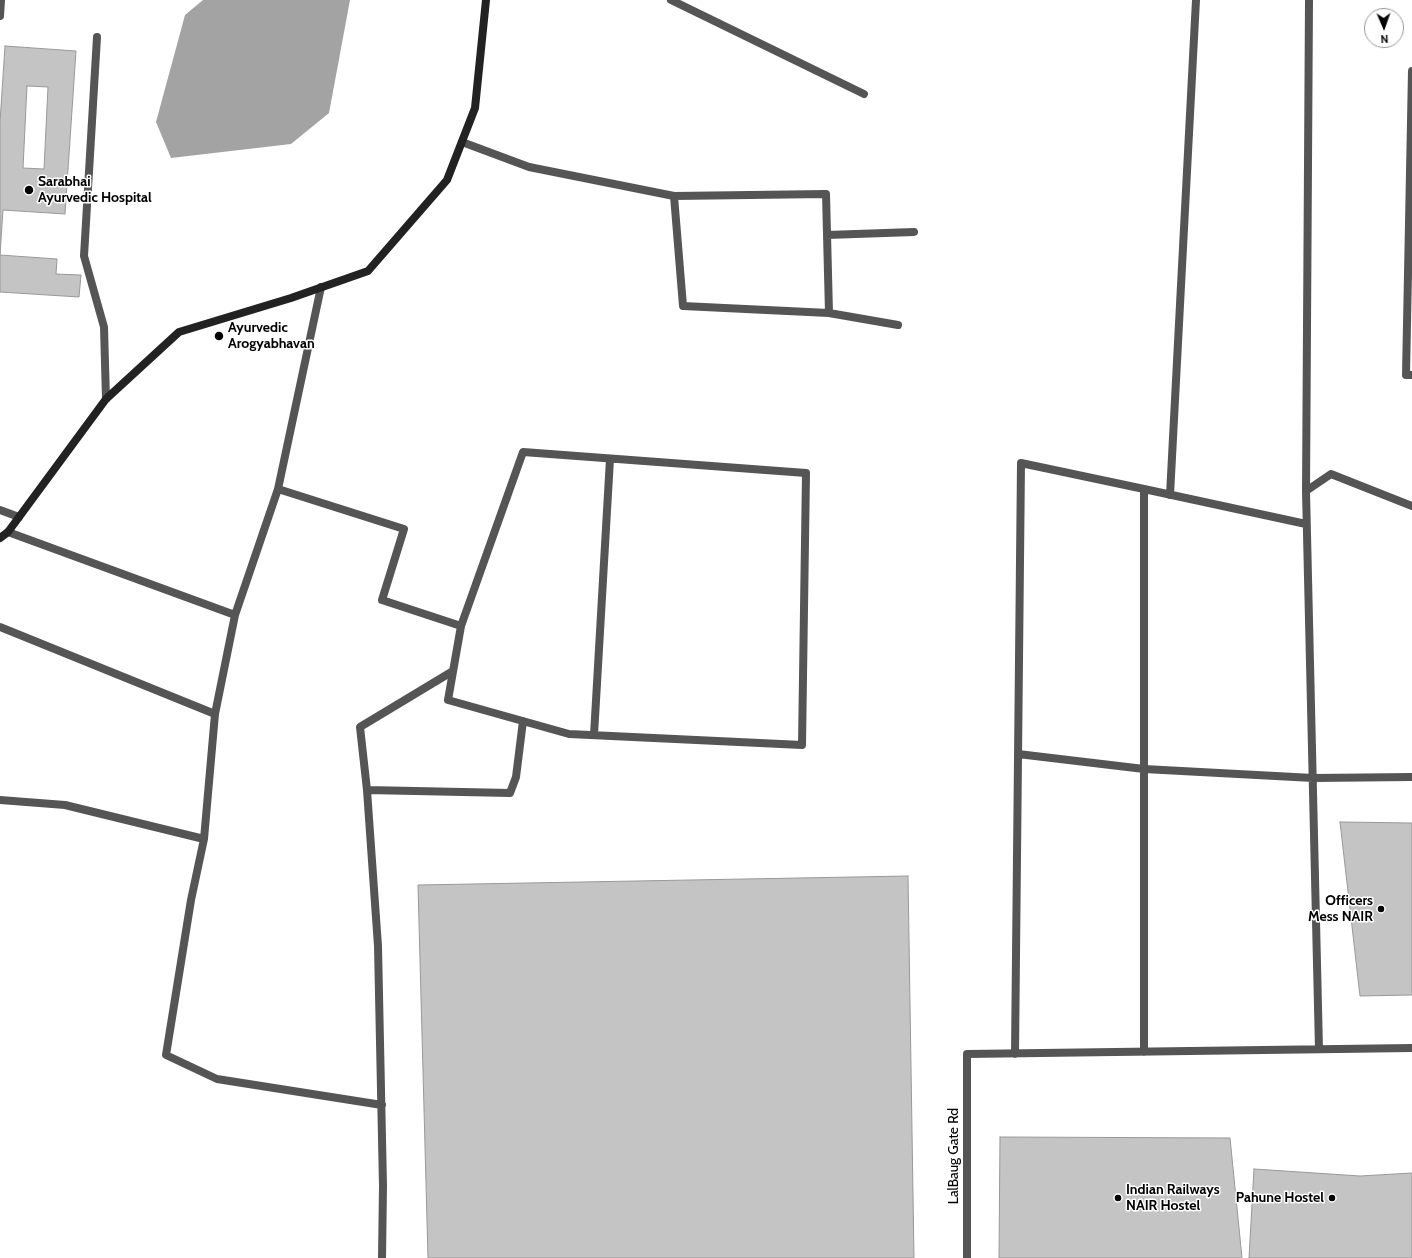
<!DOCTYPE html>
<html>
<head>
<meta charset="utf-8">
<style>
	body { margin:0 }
	#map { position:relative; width:1412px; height:1258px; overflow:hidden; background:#fff; font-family:Cabin,sans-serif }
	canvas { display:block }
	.north { position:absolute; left:1364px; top:8px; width:40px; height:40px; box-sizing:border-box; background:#fff; border:1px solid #999; border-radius:50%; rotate:178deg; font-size:11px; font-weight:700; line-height:16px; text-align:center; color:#000 }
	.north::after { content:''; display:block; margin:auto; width:14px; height:18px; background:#000; clip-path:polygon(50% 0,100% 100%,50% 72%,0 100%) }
</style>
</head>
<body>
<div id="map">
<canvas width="1412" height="1258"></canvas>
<div class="north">N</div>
</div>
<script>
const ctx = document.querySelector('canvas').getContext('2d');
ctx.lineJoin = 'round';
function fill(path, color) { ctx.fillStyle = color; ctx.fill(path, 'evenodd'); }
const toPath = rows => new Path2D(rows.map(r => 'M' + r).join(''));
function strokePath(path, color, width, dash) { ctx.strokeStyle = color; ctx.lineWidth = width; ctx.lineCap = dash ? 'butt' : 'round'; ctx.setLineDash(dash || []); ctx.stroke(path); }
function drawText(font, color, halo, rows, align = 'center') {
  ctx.font = font + ' Cabin,sans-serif'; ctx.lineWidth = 3; ctx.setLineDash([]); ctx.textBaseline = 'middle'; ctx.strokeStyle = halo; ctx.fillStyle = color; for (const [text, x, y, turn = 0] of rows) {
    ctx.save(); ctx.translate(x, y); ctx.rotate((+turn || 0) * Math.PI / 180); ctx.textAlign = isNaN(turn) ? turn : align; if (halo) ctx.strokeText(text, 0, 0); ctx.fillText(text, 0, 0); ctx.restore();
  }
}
const water = toPath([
	[203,0,350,0,329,113,291,144,171,158,156,122,185,15]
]);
const building = toPath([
	[5,46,76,51,65,214,3,210,0,255,57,259,56,274,81,275,79,297,0,292,0,122,5,46],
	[27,86,48,87,44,169,23,168,27,86],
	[1340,822,1412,823,1412,995,1360,996,1340,822],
	[908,876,914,1258,428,1258,418,885,908,876],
	[1000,1137,1230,1138,1242,1258,999,1258,1000,1137],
	[1254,1169,1360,1176,1412,1173,1412,1258,1249,1258,1254,1169]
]);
const street = toPath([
	[671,0,864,94],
	[0,16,1,0],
	[97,37,84,256,104,327,106,399],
	[1412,71,1406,375,1412,375],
	[462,142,529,167,674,196,683,306,829,313,826,194,674,196],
	[827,235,914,232],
	[321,287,278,489,235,615,215,714,204,839,191,900,166,1055,217,1079,382,1105],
	[829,313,898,325],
	[278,489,404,529,382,600,461,626,448,700,569,734,802,745,806,473,523,452,461,626],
	[1306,491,1309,0],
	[1170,495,1196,0],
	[0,510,19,517],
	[8,532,235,615],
	[0,627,215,714],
	[594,735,610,459],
	[1018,754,1144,769,1313,778,1412,777],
	[367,790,360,727,453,671],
	[0,800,65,805,204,839],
	[1319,1049,1306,491,1331,474,1412,506],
	[1144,1052,1144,489,1306,524],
	[1015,1054,1021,463,1144,489],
	[382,1258,383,1186,378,946,367,790,510,793,516,777,523,721],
	[967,1258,967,1054,1412,1048]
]);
const secondary = toPath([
	[0,538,8,532,106,399,179,332,291,298,368,271,447,180,475,108,486,0]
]);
const markers = [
	[29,190,5,"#000"],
	[219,336,5,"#000"],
	[1381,909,4,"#000"],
	[1118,1198,4,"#000"],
	[1332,1198,4,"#000"]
];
const poiNames = [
	["Sarabhai",38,182],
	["Ayurvedic Hospital",38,198],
	["Ayurvedic",228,328],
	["Arogyabhavan",228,344],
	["Officers",1373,901,"right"],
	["Mess NAIR",1373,917,"right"],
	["Indian Railways",1126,1190],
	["NAIR Hostel",1126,1206],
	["Pahune Hostel",1324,1198,"right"]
];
const streetNames = [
	["LalBaug Gate Rd",954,1156,-90]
];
fill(water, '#a3a3a3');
fill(building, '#c4c4c4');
strokePath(building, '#999', 1);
strokePath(street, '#555', 8);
strokePath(secondary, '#222', 8);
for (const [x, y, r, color] of markers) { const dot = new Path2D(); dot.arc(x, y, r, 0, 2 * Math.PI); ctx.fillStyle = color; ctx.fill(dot); strokePath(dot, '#fff', 1.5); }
drawText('bold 14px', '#000', '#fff', poiNames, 'left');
drawText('14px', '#000', '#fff', streetNames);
</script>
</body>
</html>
